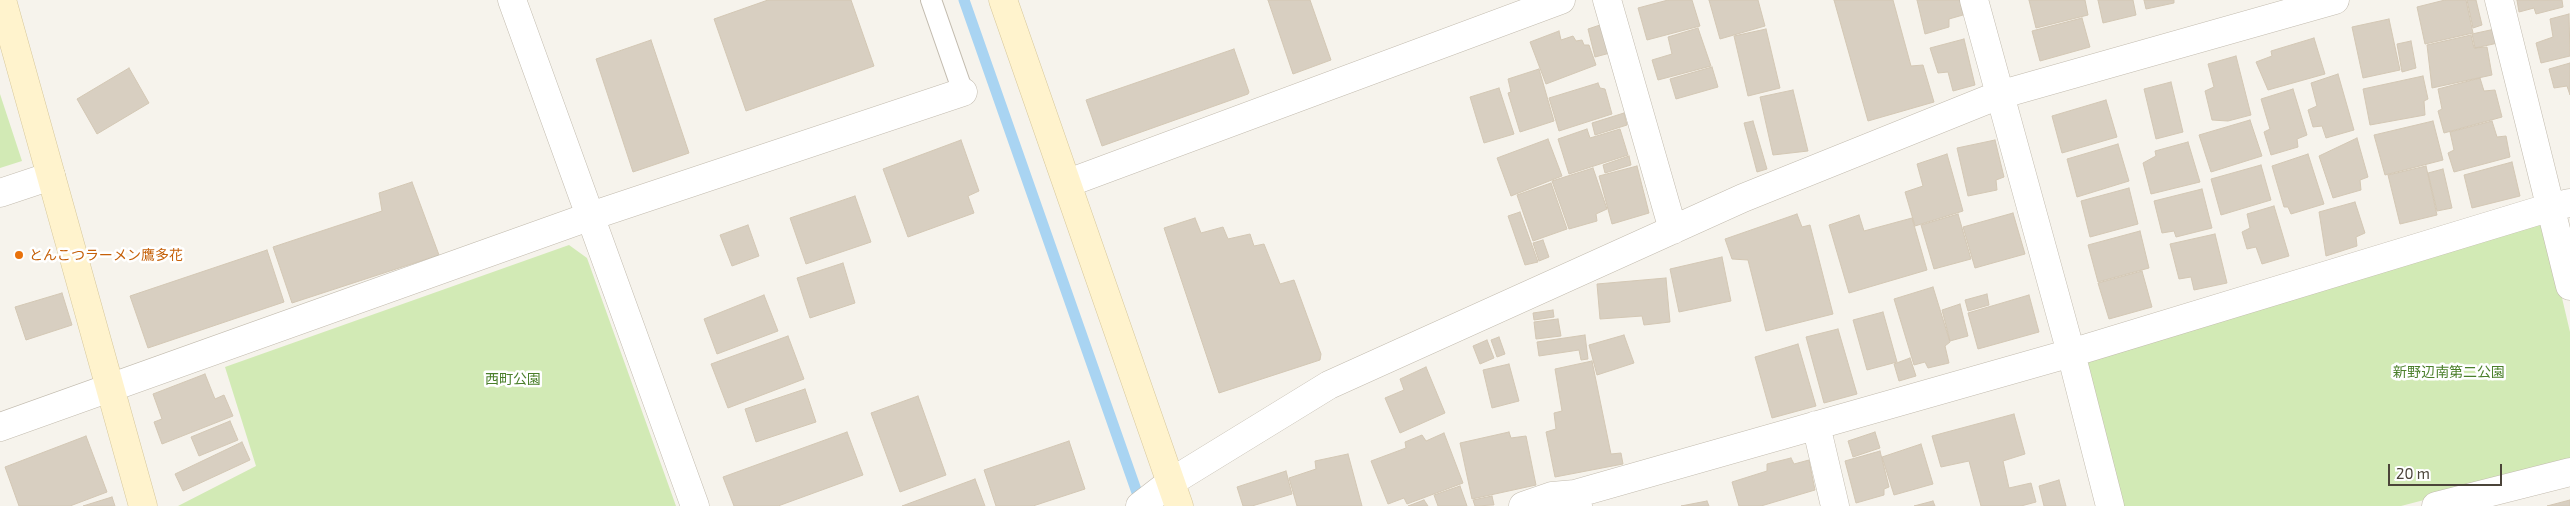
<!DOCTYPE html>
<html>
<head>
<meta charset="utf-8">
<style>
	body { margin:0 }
	#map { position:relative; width:2570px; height:506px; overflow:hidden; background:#f6f3ec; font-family:"Exo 2",sans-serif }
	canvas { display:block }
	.scale { position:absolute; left:2388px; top:464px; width:114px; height:22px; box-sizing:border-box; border:2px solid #4b4439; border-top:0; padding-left:6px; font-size:15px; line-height:18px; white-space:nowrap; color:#4b4439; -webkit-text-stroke:4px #fff; paint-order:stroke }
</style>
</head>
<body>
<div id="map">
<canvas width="2570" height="506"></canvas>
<div class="scale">20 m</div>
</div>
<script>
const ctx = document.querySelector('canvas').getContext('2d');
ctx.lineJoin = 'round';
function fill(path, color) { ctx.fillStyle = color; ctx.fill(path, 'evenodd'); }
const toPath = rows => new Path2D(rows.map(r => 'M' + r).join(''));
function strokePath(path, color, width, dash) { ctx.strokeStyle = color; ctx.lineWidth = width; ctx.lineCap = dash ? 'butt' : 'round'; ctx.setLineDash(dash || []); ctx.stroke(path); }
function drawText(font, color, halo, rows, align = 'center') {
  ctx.font = font + ' "Exo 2","Noto Sans JP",sans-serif'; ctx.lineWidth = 5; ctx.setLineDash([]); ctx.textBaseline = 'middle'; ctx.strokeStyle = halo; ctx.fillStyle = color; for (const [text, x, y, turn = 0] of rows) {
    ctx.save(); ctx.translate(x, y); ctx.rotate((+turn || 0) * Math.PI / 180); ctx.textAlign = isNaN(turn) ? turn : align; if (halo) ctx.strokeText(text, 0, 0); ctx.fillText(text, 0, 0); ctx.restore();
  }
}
const green = toPath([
	[0,94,22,161,0,168],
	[2544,221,2570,332,2570,462,2401,506,2118,506,2082,359],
	[569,245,587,258,676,506,178,506,256,466,225,367]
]);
const stream = toPath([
	[964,0,1141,504]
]);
const building = toPath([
	[768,0,851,0,874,66,746,111,714,19,768,0],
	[1268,0,1310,0,1331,60,1293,74,1268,0],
	[1668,0,1692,0,1700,26,1647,40,1638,8,1668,0],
	[1709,0,1758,0,1765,26,1720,39,1709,0],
	[1834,0,1893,0,1911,66,1923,65,1934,102,1868,121,1834,0],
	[1917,0,1960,0,1963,15,1949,19,1949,27,1925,34,1917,0],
	[2029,0,2085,0,2088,15,2036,28,2029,0],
	[2098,0,2133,0,2136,15,2103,23,2098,0],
	[2144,0,2174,0,2174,3,2146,9,2144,0],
	[2445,0,2466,0,2473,33,2425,44,2417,7,2445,0],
	[2467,0,2476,0,2482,25,2473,28,2467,0],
	[2517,0,2562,0,2563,7,2536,14,2534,8,2519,12,2517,0],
	[2569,14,2570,56,2541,63,2536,43,2553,37,2550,19,2569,14],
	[2082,18,2090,47,2040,61,2032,31,2082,18],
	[2389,19,2400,70,2363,78,2352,27,2389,19],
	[1603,24,1610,53,1595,57,1588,29,1603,24],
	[1698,28,1711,66,1658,80,1652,60,1672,54,1668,37,1698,28],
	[1766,29,1780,88,1748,96,1734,36,1766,29],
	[2495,29,2498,43,2475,48,2472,34,2495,29],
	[1559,31,1561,40,1573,36,1576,41,1582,40,1584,45,1589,45,1596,65,1546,84,1530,42,1559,31],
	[2471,35,2474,48,2487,47,2492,75,2432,88,2427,45,2471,35],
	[2314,38,2325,74,2268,90,2256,62,2272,56,2271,51,2314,38],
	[1964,39,1975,85,1953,91,1948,72,1938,73,1930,48,1964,39],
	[651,40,689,153,633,172,596,59,651,40],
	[2411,41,2416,68,2402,72,2397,44,2411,41],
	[1234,49,1249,92,1248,94,1102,146,1086,100,1234,49],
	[2236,56,2251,115,2228,121,2212,120,2205,91,2214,87,2208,64,2236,56],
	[2570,63,2570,95,2567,86,2554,88,2549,69,2570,63],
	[1712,67,1718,87,1676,99,1670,79,1712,67],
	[129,68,149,103,97,134,77,99,129,68],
	[1539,69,1554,121,1520,132,1508,93,1511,92,1508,79,1539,69],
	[2338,74,2354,130,2326,138,2322,126,2313,127,2308,110,2317,106,2311,83,2338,74],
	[2423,76,2428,99,2424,101,2425,115,2370,125,2363,89,2423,76],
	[2480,78,2484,91,2495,90,2502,117,2444,133,2438,111,2442,109,2438,89,2480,78],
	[2171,82,2183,132,2156,139,2144,89,2171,82],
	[1598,83,1600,88,1605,89,1612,114,1559,131,1549,98,1598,83],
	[1499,88,1514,134,1484,143,1470,97,1499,88],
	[2293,89,2307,135,2297,139,2298,147,2271,155,2264,132,2270,129,2261,99,2293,89],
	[1793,90,1808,151,1773,155,1760,97,1793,90],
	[2106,100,2117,137,2062,153,2052,116,2106,100],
	[1624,113,1627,125,1595,135,1592,123,1624,113],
	[2250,120,2262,156,2211,172,2199,135,2250,120],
	[1753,121,1767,169,1757,172,1744,123,1753,121],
	[2433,121,2443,160,2385,175,2374,135,2433,121],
	[2492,121,2497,137,2506,136,2510,157,2454,172,2448,153,2454,150,2450,132,2492,121],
	[1587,129,1590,138,1620,129,1628,155,1569,174,1558,139,1587,129],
	[2357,138,2368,177,2360,180,2361,190,2333,198,2319,156,2357,138],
	[1548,139,1562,176,1511,196,1497,158,1548,139],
	[961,140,979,191,968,196,974,213,908,237,883,169,961,140],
	[1995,140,2004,177,1996,180,1997,190,1968,196,1957,148,1995,140],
	[2188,142,2200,182,2151,194,2143,163,2156,156,2155,151,2188,142],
	[2118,144,2129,181,2077,197,2067,159,2118,144],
	[1947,154,1963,211,1915,226,1905,192,1923,186,1917,164,1947,154],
	[2308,154,2324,204,2291,214,2288,207,2284,207,2272,166,2308,154],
	[1629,156,1631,165,1605,173,1603,165,1629,156],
	[2512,162,2520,196,2472,208,2464,175,2512,162],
	[2261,165,2271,200,2221,215,2211,179,2261,165],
	[1637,166,1649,213,1612,224,1599,176,1637,166],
	[2426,166,2437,215,2400,224,2388,175,2426,166],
	[1593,168,1607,209,1596,214,1597,221,1569,229,1552,181,1593,168],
	[2443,169,2452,208,2437,211,2428,173,2443,169],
	[412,182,439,255,292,303,273,247,382,211,379,193,412,182],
	[1551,183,1567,229,1533,241,1517,195,1551,183],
	[2129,188,2138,224,2090,237,2081,201,2129,188],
	[2202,189,2212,228,2176,237,2174,231,2162,233,2154,201,2202,189],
	[855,196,871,242,806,264,790,218,855,196],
	[2355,202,2365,233,2356,237,2357,246,2326,256,2319,212,2355,202],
	[2274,206,2289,256,2262,264,2256,247,2247,249,2242,232,2250,228,2247,214,2274,206],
	[1520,212,1538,262,1525,265,1508,216,1520,212],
	[2013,213,2025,254,1975,268,1963,227,2013,213],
	[1797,214,1802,227,1810,225,1833,314,1766,331,1748,260,1732,259,1725,239,1797,214],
	[1958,214,1971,259,1934,269,1921,225,1958,214],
	[1859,215,1864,231,1912,218,1927,270,1849,293,1829,225,1859,215],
	[1195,218,1201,233,1223,227,1228,239,1250,234,1254,246,1264,244,1280,284,1294,280,1321,354,1320,360,1219,393,1164,228,1195,218],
	[748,225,759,256,732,266,720,235,748,225],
	[2140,231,2149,268,2098,282,2088,245,2140,231],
	[2215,234,2227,283,2194,290,2191,277,2179,279,2170,244,2215,234],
	[1543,240,1549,257,1539,261,1533,243,1543,240],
	[267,250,284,302,148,348,130,296,267,250],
	[1722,257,1731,301,1679,312,1670,269,1722,257],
	[843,263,855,303,810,318,797,278,843,263],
	[2142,271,2152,307,2109,319,2098,283,2142,271],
	[1666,278,1670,322,1644,325,1642,316,1600,319,1597,284,1666,278],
	[1933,287,1950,342,1945,346,1949,363,1928,368,1925,362,1914,365,1894,299,1933,287],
	[62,293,72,325,26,340,15,307,62,293],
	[1987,294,1989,305,1968,311,1965,300,1987,294],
	[764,295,778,331,717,354,704,319,764,295],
	[2029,295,2039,332,1978,349,1968,313,2029,295],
	[1960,304,1968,336,1950,341,1942,310,1960,304],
	[1553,310,1554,317,1534,320,1533,313,1553,310],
	[1883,312,1897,362,1867,370,1853,320,1883,312],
	[1558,319,1561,336,1536,339,1534,322,1558,319],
	[1838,329,1857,394,1824,403,1806,337,1838,329],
	[1585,335,1588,359,1581,360,1579,350,1539,356,1537,342,1585,335],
	[1624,335,1634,363,1597,375,1589,345,1624,335],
	[788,336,804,379,728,408,711,364,788,336],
	[1499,337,1505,354,1497,357,1491,340,1499,337],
	[1487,340,1494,358,1480,364,1473,346,1487,340],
	[1798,344,1816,406,1772,418,1755,357,1798,344],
	[1910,358,1916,376,1899,381,1894,364,1910,358],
	[1592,361,1611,454,1621,453,1623,464,1555,477,1546,432,1556,429,1554,413,1562,411,1555,369,1592,361],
	[1509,364,1519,401,1492,408,1483,370,1509,364],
	[1426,367,1445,413,1400,433,1385,398,1404,390,1400,379,1426,367],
	[205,374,215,399,224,395,233,416,162,444,154,422,162,419,153,394,205,374],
	[805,389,816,422,756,442,745,409,805,389],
	[918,396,946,475,900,492,871,413,918,396],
	[2014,414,2025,454,2003,461,2009,488,2031,483,2036,502,2021,506,1981,506,1969,461,1941,467,1932,436,2014,414],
	[230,421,238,440,199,456,191,437,230,421],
	[847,432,863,475,778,506,734,506,723,477,847,432],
	[1509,432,1511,438,1526,436,1536,485,1472,499,1460,443,1509,432],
	[1875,432,1880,448,1853,457,1848,441,1875,432],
	[1444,433,1463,483,1407,504,1404,498,1388,504,1371,461,1406,448,1405,442,1422,435,1426,441,1444,433],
	[86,436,107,492,70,506,19,506,5,467,86,436],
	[1069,441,1085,489,1033,506,996,506,984,470,1069,441],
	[242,442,250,460,183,491,175,474,242,442],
	[1921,444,1933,484,1894,495,1882,457,1921,444],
	[1880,451,1889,487,1884,489,1884,495,1856,503,1845,461,1880,451],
	[1348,454,1362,506,1297,506,1289,478,1316,469,1315,461,1348,454],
	[1791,458,1794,464,1809,460,1815,490,1761,506,1739,506,1732,482,1767,471,1767,464,1791,458],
	[1286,471,1292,494,1252,506,1243,506,1237,487,1286,471],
	[975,479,985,506,902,506,975,479],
	[2059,480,2066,506,2044,506,2039,486,2059,480],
	[1460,486,1467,506,1438,506,1434,495,1460,486],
	[1492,496,1494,505,1475,506,1473,500,1492,496],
	[112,497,115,506,83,506,112,497],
	[1424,500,1428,506,1408,506,1424,500],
	[2570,500,2570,506,2547,506,2570,500],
	[1707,501,1709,506,1681,506,1707,501],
	[1933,501,1935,506,1914,506,1933,501]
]);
const lane = toPath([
	[931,0,963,92]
]);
const street = toPath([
	[512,0,695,506],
	[1607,0,1673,230],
	[1974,0,2071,353,2110,506],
	[2499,0,2570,286],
	[1068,183,1561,0],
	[0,193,51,176],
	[1816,425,1835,506],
	[0,427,591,216,963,92],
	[1140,506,1171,482,1329,385,1743,198,1999,95,2335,0],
	[1523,506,1552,496,1575,494],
	[1578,506,1575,494,2071,353,2551,207,2570,203],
	[2436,506,2570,472]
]);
const secondary = toPath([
	[2,0,143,506],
	[1003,0,1179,506]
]);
const markers = [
	[19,255,5,"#e8710a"]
];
const foodNames = [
	["とんこつラーメン鷹多花",29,255]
];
const parkNames = [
	["新野辺南第二公園",2449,372],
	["西町公園",513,379]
];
fill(green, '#d2eab5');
strokePath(stream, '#a9d4f2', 11);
fill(building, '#d8cfc1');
strokePath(building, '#d3c7b4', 1);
strokePath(lane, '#c2bbae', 22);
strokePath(street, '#c2bbae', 29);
strokePath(secondary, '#d6c79b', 29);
strokePath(lane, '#fff', 20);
strokePath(street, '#fff', 28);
strokePath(secondary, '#fff3cd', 28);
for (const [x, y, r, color] of markers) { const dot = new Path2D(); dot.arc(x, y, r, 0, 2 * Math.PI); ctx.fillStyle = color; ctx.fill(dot); strokePath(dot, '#fff', 2); }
drawText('14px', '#c56008', '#fff', foodNames, 'left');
drawText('14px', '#4a7f2a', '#fff', parkNames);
</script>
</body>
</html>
